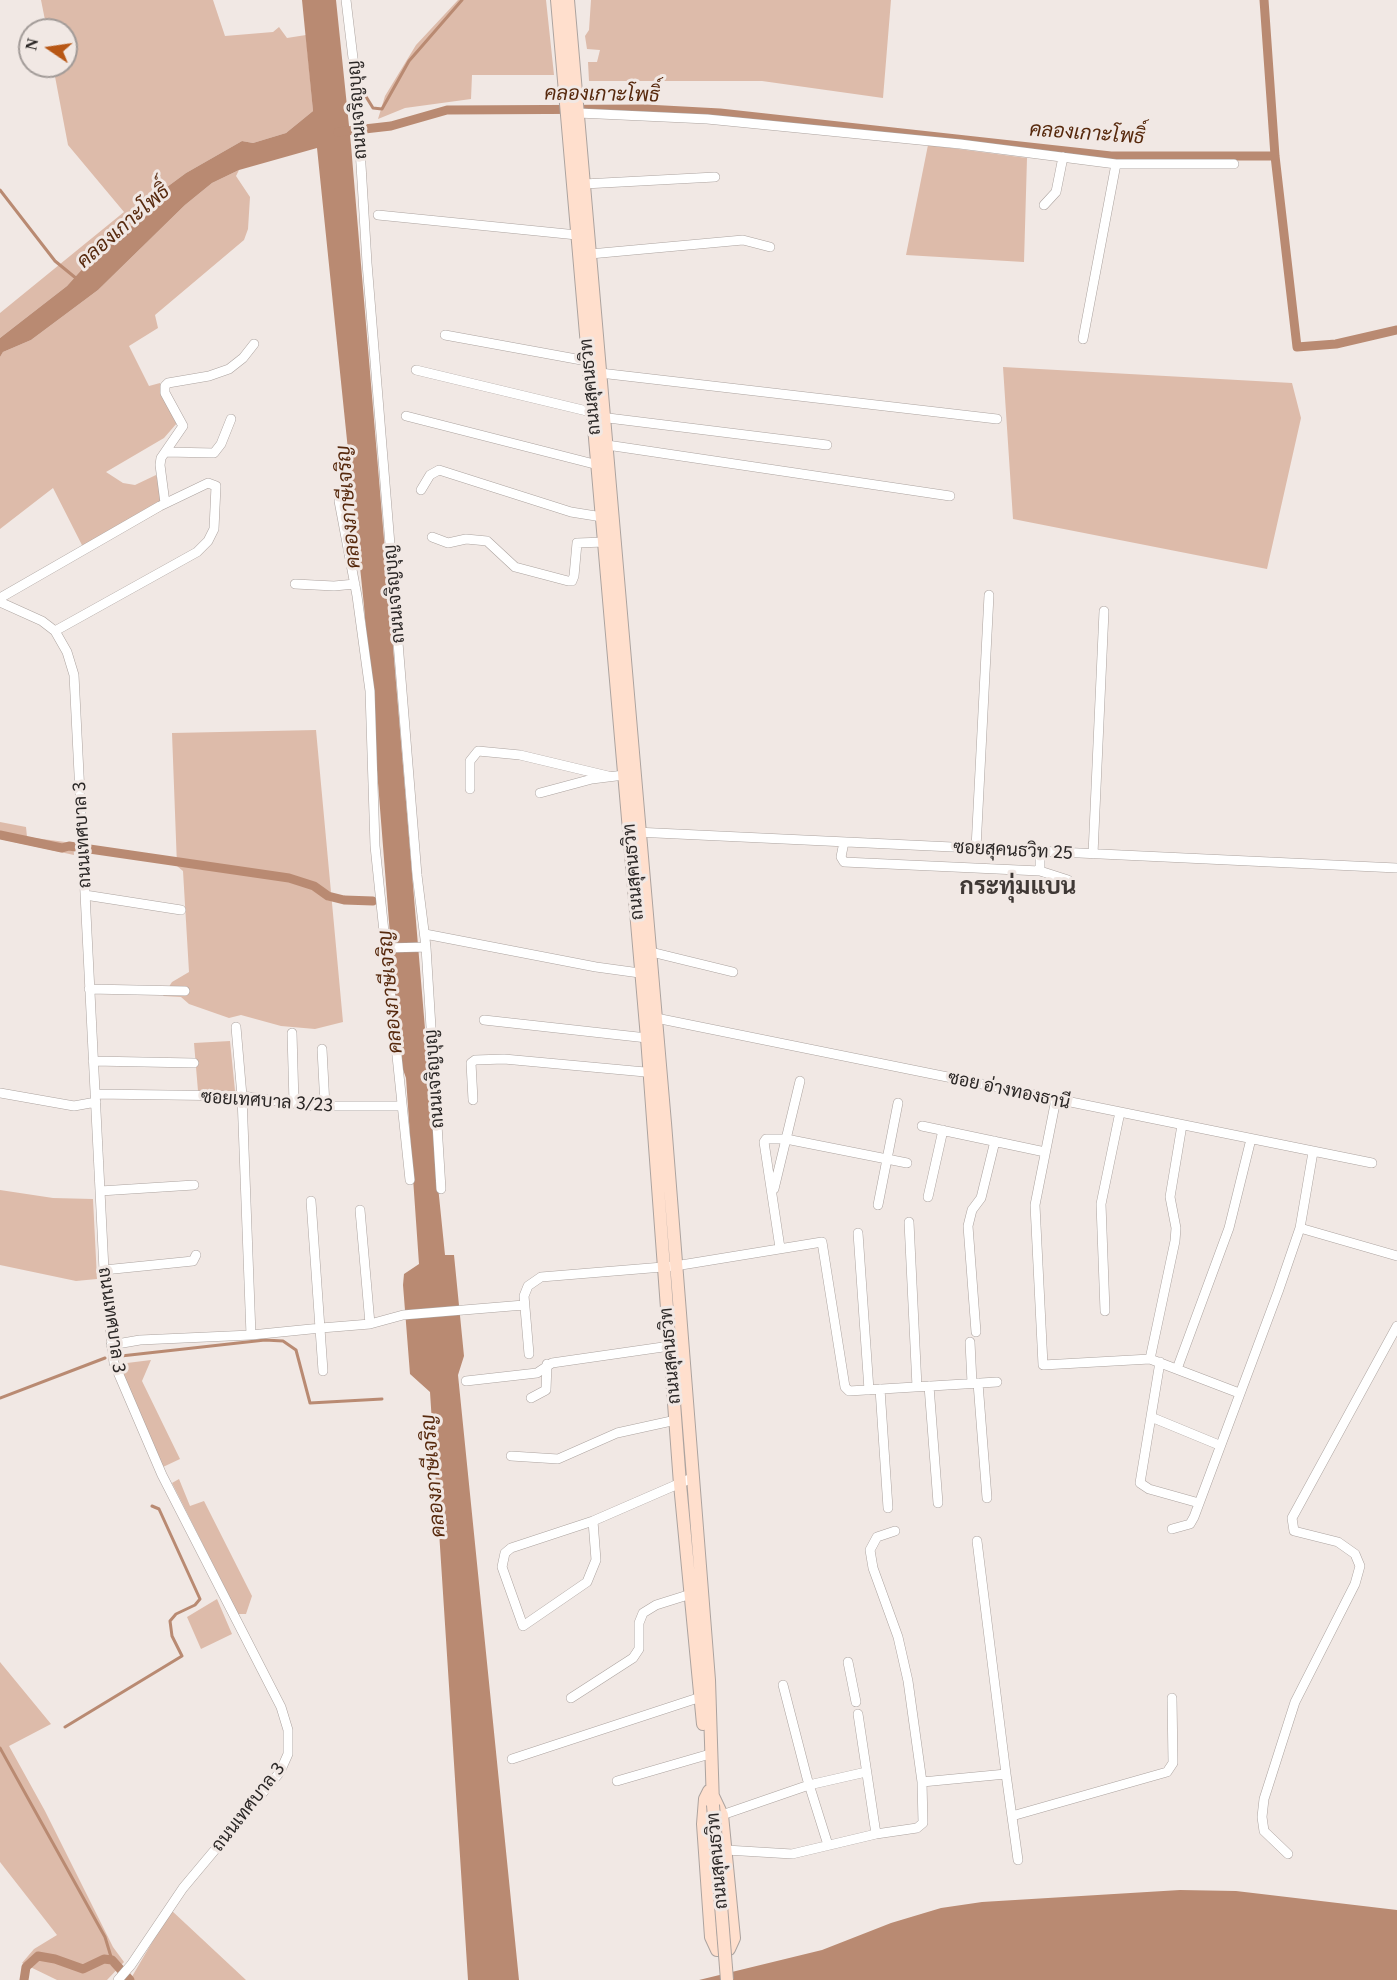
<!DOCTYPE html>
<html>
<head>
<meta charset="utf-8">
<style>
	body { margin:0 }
	#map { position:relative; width:1397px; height:1980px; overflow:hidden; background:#f1e8e4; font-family:Georgia,serif }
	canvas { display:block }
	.north { position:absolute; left:18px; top:18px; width:60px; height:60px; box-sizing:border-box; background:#f1e8e4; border:2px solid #a29b98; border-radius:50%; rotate:283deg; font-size:16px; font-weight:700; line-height:24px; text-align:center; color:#2b2726 }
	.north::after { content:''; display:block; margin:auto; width:21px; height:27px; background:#b85715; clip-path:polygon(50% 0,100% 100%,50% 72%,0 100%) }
</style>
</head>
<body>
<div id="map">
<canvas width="1397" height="1980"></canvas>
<div class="north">N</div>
</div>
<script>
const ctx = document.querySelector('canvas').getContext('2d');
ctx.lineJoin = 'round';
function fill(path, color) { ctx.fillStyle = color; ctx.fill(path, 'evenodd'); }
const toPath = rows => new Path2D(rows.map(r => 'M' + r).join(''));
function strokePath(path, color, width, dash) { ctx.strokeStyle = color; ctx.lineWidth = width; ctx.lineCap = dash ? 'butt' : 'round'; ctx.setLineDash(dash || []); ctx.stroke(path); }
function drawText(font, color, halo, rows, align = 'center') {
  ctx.font = font + ' Georgia,Sarabun,serif'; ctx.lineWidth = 6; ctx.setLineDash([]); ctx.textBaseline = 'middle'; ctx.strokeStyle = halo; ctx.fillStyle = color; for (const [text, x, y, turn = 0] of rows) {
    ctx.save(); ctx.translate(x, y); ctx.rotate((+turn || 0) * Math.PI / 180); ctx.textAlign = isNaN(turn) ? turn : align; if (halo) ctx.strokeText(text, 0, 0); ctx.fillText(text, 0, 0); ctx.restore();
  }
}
const green = toPath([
	[41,0,213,0,225,36,273,32,279,27,287,38,306,35,313,111,286,133,253,143,242,141,186,173,167,187,151,212,102,247,67,286,0,338,0,313,124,212,68,145,53,66,66,66,66,30,47,30],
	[458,0,546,0,554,75,472,75,471,99,405,108,378,119,385,96,416,45],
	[591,0,891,0,883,98,762,81,589,81,588,62,597,62,600,50,587,49,585,36,589,30],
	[928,145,1027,158,1024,262,906,255],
	[239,170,236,176,250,197,248,229,244,240,155,315,158,328,129,346,149,386,160,383,177,423,164,438,106,472,123,483,135,485,156,475,168,507,86,553,53,488,0,529,0,357,3,352,31,340,98,290,185,205,212,183],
	[1003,367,1292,383,1301,418,1267,569,1013,519],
	[316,730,343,1022,315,1029,281,1026,241,1015,229,1018,189,1004,181,997,163,996,172,982,189,972,183,871,177,866,172,733],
	[0,822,26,827,27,837,73,843,74,855,0,839],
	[230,1041,235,1091,198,1091,194,1043],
	[0,1190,53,1198,93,1199,97,1279,76,1281,0,1265],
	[151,1360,142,1381,180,1459,163,1467,119,1364],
	[179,1479,190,1506,204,1501,252,1596,246,1614,238,1614,172,1483],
	[217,1599,232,1634,201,1649,187,1617],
	[0,1662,51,1724,9,1746,45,1811,113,1947,124,1962,107,1980,57,1980,22,1963,34,1949,57,1935,0,1862],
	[171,1910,246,1980,130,1980]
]);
const water = toPath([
	[302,0,336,0,351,145,439,1196,445,1255,454,1255,464,1356,458,1375,519,1980,468,1980,430,1392,410,1374,403,1285,404,1274,419,1264,406,1078,400,1061,364,606,317,148,239,170,212,183,185,205,98,290,31,340,3,352,0,357,0,338,67,286,102,247,151,212,167,187,186,173,242,141,253,143,286,133,313,111],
	[1180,1890,1236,1891,1397,1910,1397,1980,699,1980,822,1950,891,1923,941,1908,982,1902]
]);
const stream = toPath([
	[365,95,373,108,382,109,409,61,462,0],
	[0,190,55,261,77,279],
	[121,1356,265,1340,283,1341,296,1350,310,1403,382,1399],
	[0,1398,105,1358],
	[65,1727,182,1656,172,1636,170,1621,176,1614,195,1605,200,1599,159,1509,152,1506],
	[0,1748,105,1937,112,1960]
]);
const canal = toPath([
	[1264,0,1275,156,1297,347,1336,344,1397,330],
	[338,132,391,126,447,110,646,109,720,113,1111,156,1275,156],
	[0,835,62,848,69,846,289,878,314,886,328,896,344,900,373,901],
	[24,1980,26,1967,38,1956,55,1959,83,1969,104,1959,112,1960,130,1980]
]);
const street = toPath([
	[346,0,356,83,367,263,417,875,426,947,441,1189],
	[578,113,707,119,960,144,1116,164,1234,164],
	[584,184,715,177],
	[1044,205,1056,192,1063,157],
	[378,215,577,235],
	[590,254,743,240,770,247],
	[445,335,587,361],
	[1083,339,1116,164],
	[416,370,591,412],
	[600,373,997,419],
	[406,416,598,465],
	[600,417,827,445],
	[607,445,950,496],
	[166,452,214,453,221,444,231,419],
	[421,490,430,475,439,470,571,512,602,517],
	[339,501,357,596,370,691,375,846,410,1180],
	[165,503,160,465,161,458,183,426,165,393,165,386,168,383,209,376,229,369,243,358,254,344],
	[432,537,448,543,466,539,487,541,515,567,568,581,572,581,574,576,577,543,605,542],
	[295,584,334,586,355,584],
	[0,598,160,506,208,483,216,486,214,529,208,541,197,552,55,631],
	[0,602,42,621,55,631,67,652,74,675,104,1270,114,1363,162,1475,281,1707,288,1730,288,1754,280,1772,183,1888,131,1965,118,1980],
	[470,789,470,761,478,751,520,755,608,776],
	[540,793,592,779,624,775],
	[635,832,1397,868],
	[844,842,841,857,844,862,1040,871],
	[976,848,989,595],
	[1040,851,1040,871,1068,880],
	[1093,854,1104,611],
	[85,895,181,910],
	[425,934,596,967,647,974],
	[385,948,426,947],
	[651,952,733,972],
	[89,989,185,991],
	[651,1017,1372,1163],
	[484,1020,647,1038],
	[236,1027,242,1096,251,1335],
	[292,1033,294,1103],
	[322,1049,325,1106],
	[93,1061,194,1063],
	[0,1093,74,1106,96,1102],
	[95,1094,242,1096,314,1106,402,1106],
	[1056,1099,1035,1205,1043,1365,1150,1359,1239,1393],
	[473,1100,471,1063,475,1060,504,1059,656,1073],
	[922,1126,1045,1152],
	[774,1189,800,1081],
	[100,1191,194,1185],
	[928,1197,943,1130],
	[311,1201,323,1371],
	[878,1205,898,1103],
	[360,1210,370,1324],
	[909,1222,917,1387],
	[1300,1228,1397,1256],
	[858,1233,869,1390],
	[780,1248,764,1142,766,1139,786,1139,907,1163],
	[104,1270,193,1261,196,1255],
	[1105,1311,1101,1204,1120,1112],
	[976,1332,968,1226,972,1210,981,1198,995,1141],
	[970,1342,972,1383],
	[111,1345,140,1340,251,1335,321,1328,370,1324,403,1315,524,1305],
	[529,1354,524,1296,528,1286,541,1277,675,1266,822,1242,845,1387,849,1391,997,1382],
	[1150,1359,1175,1241,1176,1228,1170,1197,1182,1125],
	[1160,1362,1140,1483,1149,1489,1199,1503],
	[1177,1369,1229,1228,1251,1139],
	[466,1381,537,1373,552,1363,670,1346],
	[978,1383,987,1498],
	[929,1386,938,1503],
	[880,1389,888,1508],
	[531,1398,546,1390,547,1364],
	[1151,1417,1219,1445],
	[511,1456,558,1459,617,1433,676,1420],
	[593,1521,596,1560,587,1582,523,1626,502,1567,505,1553,511,1548,593,1521,692,1478],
	[1172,1529,1190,1524,1194,1517,1278,1292,1300,1228,1313,1152],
	[848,1662,856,1702],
	[783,1685,807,1778,828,1845],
	[571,1698,633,1658,639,1649,639,1623,643,1613,656,1605,691,1594],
	[858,1714,876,1834],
	[512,1759,704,1696],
	[1006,1774,1018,1860],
	[617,1781,710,1754],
	[922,1782,1006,1774,977,1541],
	[722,1815,809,1785,866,1772],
	[1012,1816,1167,1772,1173,1763,1172,1698],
	[726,1850,792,1854,876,1834,917,1828,923,1823,922,1782,908,1681,898,1637,873,1568,870,1550,877,1537,895,1531],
	[1288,1854,1264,1831,1262,1817,1264,1799,1295,1702,1355,1584,1360,1566,1355,1554,1338,1542,1294,1531,1292,1518,1397,1326]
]);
const secondary = toPath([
	[557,0,647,1038,680,1484,703,1724],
	[568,0,665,1123,709,1680,713,1805],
	[709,1791,705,1799,703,1824,711,1937,717,1950,722,1950,729,1949,734,1938,722,1815,713,1796]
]);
const secondaryBridge = toPath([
	[713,1805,727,1980]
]);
const streetNames = [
	["ถนนเจริญบุญ",357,110,-94],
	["ถนนสุคนธวิท",590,387,-95],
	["ถนนเจริญบุญ",394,594,-95],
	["ถนนเทศบาล 3",82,835,-93],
	["ซอยสุคนธวิท 25",1013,850,3],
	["ถนนสุคนธวิท",633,872,-95],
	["ถนนเจริญบุญ",434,1079,-94],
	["ซอย อ่างทองธานี",1009,1090,12],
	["ซอยเทศบาล 3/23",267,1101,4],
	["ถนนเทศบาล 3",112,1320,82],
	["ถนนสุคนธวิท",670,1356,-95],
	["ถนนเทศบาล 3",248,1807,-52],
	["ถนนสุคนธวิท",717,1861,-95]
];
const waterNames = [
	["คลองเกาะโพธิ์",602,94,1],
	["คลองเกาะโพธิ์",1087,133,4],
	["คลองเกาะโพธิ์",123,226,-41],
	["คลองภาษีเจริญ",348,507,-95],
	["คลองภาษีเจริญ",390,992,-95],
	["คลองภาษีเจริญ",433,1476,-95]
];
const districtNames = [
	["กระทุ่มแบน",1018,886]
];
fill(green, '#dba');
fill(water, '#b98a72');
strokePath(stream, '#b98a72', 3);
strokePath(canal, '#b98a72', 9);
strokePath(street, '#aca39f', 10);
strokePath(secondary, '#aca39f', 14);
strokePath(street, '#fff', 9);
strokePath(secondary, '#ffdfcd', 12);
strokePath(secondaryBridge, '#aca39f', 14, []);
strokePath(secondaryBridge, '#ffdfcd', 12);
drawText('18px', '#2b2726', '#f1e8e4', streetNames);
drawText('italic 20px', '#57290d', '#f1e8e4', waterNames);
drawText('bold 24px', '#3f3835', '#f1e8e4', districtNames);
</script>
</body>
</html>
